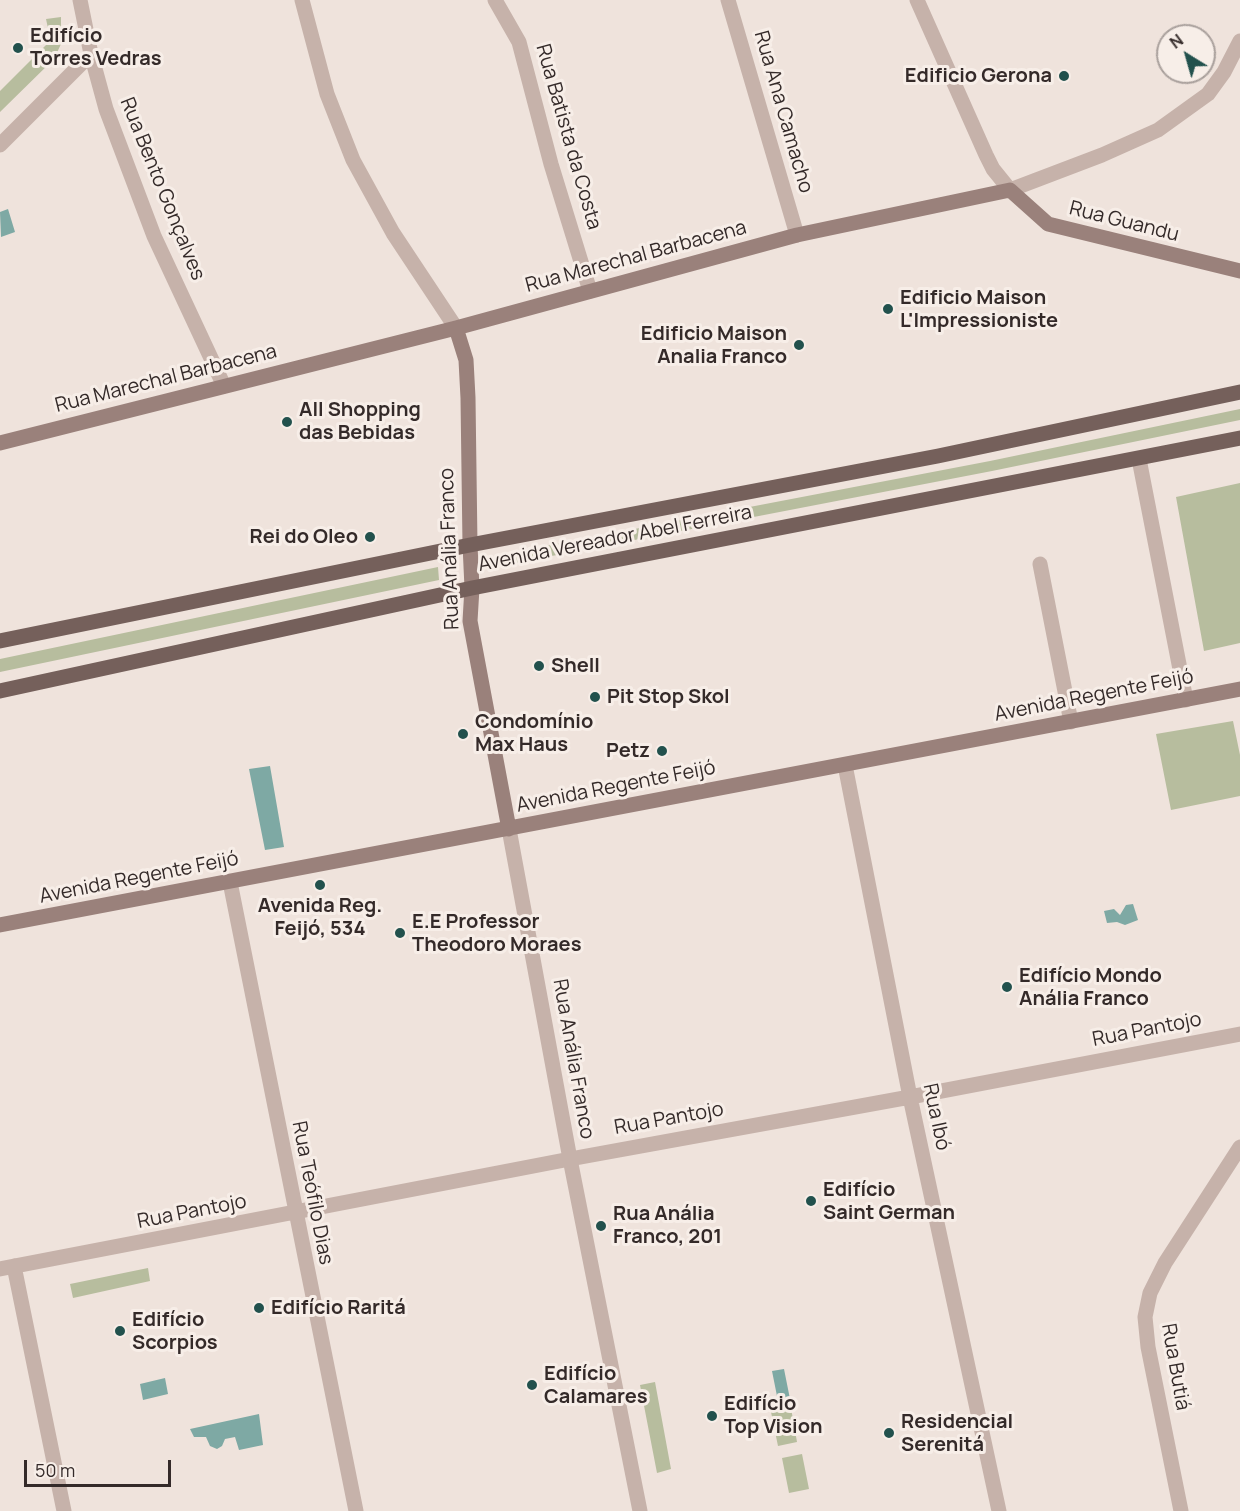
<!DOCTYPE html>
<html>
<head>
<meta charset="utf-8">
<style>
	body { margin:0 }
	#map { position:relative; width:1240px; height:1511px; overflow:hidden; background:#efe3dc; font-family:Manrope,sans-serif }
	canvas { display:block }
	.north { position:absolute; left:1156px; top:24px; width:60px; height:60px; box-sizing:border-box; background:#f7eee8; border:2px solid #a9a09c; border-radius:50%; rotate:323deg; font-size:16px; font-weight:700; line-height:24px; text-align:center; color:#342a29 }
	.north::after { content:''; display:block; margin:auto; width:21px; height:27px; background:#22514d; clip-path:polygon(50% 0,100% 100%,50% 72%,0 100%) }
	.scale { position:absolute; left:24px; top:1460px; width:147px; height:27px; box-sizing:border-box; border:3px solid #342a29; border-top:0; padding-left:8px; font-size:18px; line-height:21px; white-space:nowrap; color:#342a29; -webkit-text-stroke:4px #f7eee8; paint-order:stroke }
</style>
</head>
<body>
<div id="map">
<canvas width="1240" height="1511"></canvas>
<div class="north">N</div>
<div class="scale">50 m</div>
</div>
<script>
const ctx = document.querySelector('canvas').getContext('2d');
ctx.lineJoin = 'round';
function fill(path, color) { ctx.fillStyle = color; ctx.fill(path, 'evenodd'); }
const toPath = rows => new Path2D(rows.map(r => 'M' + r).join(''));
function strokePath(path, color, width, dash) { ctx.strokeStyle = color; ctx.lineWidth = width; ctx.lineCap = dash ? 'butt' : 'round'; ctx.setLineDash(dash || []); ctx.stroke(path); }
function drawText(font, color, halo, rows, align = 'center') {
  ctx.font = font + ' Manrope,sans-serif'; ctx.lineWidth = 6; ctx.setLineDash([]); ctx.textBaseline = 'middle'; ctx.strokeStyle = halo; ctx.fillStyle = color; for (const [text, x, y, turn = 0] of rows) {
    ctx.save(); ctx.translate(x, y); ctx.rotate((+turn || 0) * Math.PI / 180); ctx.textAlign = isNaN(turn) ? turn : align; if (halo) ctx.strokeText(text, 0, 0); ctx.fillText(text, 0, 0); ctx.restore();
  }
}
const green = toPath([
	[61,17,61,44,54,59,0,112,0,91,48,43,49,33,46,19],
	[1240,409,1240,420,992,471,505,565,504,554,990,461],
	[1240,483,1240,643,1204,651,1176,497],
	[438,567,439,580,0,672,0,659],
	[1233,721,1240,755,1240,796,1171,810,1156,734],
	[148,1268,150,1281,73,1298,70,1284],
	[655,1382,671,1469,657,1473,640,1385],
	[791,1408,797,1442,778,1446,771,1412],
	[802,1454,809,1489,789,1493,782,1458]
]);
const water = toPath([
	[8,209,15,232,1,237,0,212],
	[270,766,284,847,265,850,249,769],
	[1133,904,1138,920,1125,925,1117,922,1107,923,1104,911,1114,909,1120,915,1126,905],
	[784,1369,790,1399,778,1401,772,1371],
	[165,1378,168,1394,143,1400,140,1384],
	[259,1414,263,1445,239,1450,235,1437,225,1439,222,1446,217,1449,210,1446,206,1437,194,1437,190,1429]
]);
const street = toPath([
	[80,0,91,54,106,109,154,236,224,386],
	[302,0,327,94,353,160,393,233,456,328],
	[495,0,519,42,551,164,590,291],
	[728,0,797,235],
	[917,0,986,155,993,169,1010,190,1102,155,1158,130,1208,94,1224,72,1240,41],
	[0,145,91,54],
	[1139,459,1186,700],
	[1040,564,1071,722],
	[845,765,910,1097,999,1511],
	[509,829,570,1159,640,1511],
	[230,882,356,1511],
	[14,1266,64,1511],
	[0,1269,570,1159,910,1097,1240,1034],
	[1181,1511,1148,1347,1145,1317,1150,1293,1165,1263,1240,1147]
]);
const secondary = toPath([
	[456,328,466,360,468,398,470,545,472,588,470,621,509,829],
	[0,443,456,328,797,235,1010,190,1048,224,1240,271],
	[0,925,1240,689]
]);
const primary = toPath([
	[0,641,470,545,938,456,1240,392],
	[0,691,472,588,1240,438]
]);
const markers = [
	[18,48,6,"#22514d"],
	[1064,76,6,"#22514d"],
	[888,309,6,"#22514d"],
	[799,345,6,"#22514d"],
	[287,422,6,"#22514d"],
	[370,537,6,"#22514d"],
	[539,666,6,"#22514d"],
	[595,697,6,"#22514d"],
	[463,734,6,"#22514d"],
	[662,751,6,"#22514d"],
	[320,885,6,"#22514d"],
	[400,933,6,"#22514d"],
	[1007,987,6,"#22514d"],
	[811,1201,6,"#22514d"],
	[601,1226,6,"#22514d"],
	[259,1308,6,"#22514d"],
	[120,1331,6,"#22514d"],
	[532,1385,6,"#22514d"],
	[712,1416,6,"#22514d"],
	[889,1433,6,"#22514d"]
];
const poiNames = [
	["Edifício",30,36],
	["Torres Vedras",30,59],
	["Edificio Gerona",1052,76,"right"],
	["Edificio Maison",900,298],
	["L'Impressioniste",900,321],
	["Edificio Maison",787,334,"right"],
	["Analia Franco",787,357,"right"],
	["All Shopping",299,410],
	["das Bebidas",299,433],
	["Rei do Oleo",358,537,"right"],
	["Shell",551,666],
	["Pit Stop Skol",607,697],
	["Condomínio",475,722],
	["Max Haus",475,745],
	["Petz",650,751,"right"],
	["Avenida Reg.",320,906,"center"],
	["Feijó, 534",320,929,"center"],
	["E.E Professor",412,922],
	["Theodoro Moraes",412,945],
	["Edifício Mondo",1019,976],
	["Anália Franco",1019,999],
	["Edifício",823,1190],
	["Saint German",823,1213],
	["Rua Anália",613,1214],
	["Franco, 201",613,1237],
	["Edifício Raritá",271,1308],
	["Edifício",132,1320],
	["Scorpios",132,1343],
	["Edifício",544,1374],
	["Calamares",544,1397],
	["Edifício",724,1404],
	["Top Vision",724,1427],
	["Residencial",901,1422],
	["Serenitá",901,1445]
];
const streetNames = [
	["Rua Ana Camacho",783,112,74],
	["Rua Batista da Costa",568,137,74],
	["Rua Bento Gonçalves",162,189,68],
	["Rua Guandu",1124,222,14],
	["Rua Marechal Barbacena",636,257,-15],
	["Rua Marechal Barbacena",166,379,-14],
	["Avenida Vereador Abel Ferreira",615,539,-11],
	["Rua Anália Franco",450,549,-92],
	["Avenida Regente Feijó",1094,696,-11],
	["Avenida Regente Feijó",616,787,-11],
	["Avenida Regente Feijó",139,878,-11],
	["Rua Pantojo",1147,1030,-11],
	["Rua Anália Franco",573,1059,80],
	["Rua Ibó",936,1117,78],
	["Rua Pantojo",669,1119,-10],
	["Rua Teófilo Dias",312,1193,79],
	["Rua Pantojo",192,1212,-11],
	["Rua Butiá",1175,1367,80]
];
fill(green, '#b7bd9e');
fill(water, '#7ea9a4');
strokePath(street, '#c6b2aa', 15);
strokePath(secondary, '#9a817b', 15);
strokePath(primary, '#75605b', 15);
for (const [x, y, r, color] of markers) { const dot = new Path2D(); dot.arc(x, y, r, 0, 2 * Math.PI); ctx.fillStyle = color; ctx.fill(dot); strokePath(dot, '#f7eee8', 2); }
drawText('bold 20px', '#342a29', '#f7eee8', poiNames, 'left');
drawText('20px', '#342a29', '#f7eee8', streetNames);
</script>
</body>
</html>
